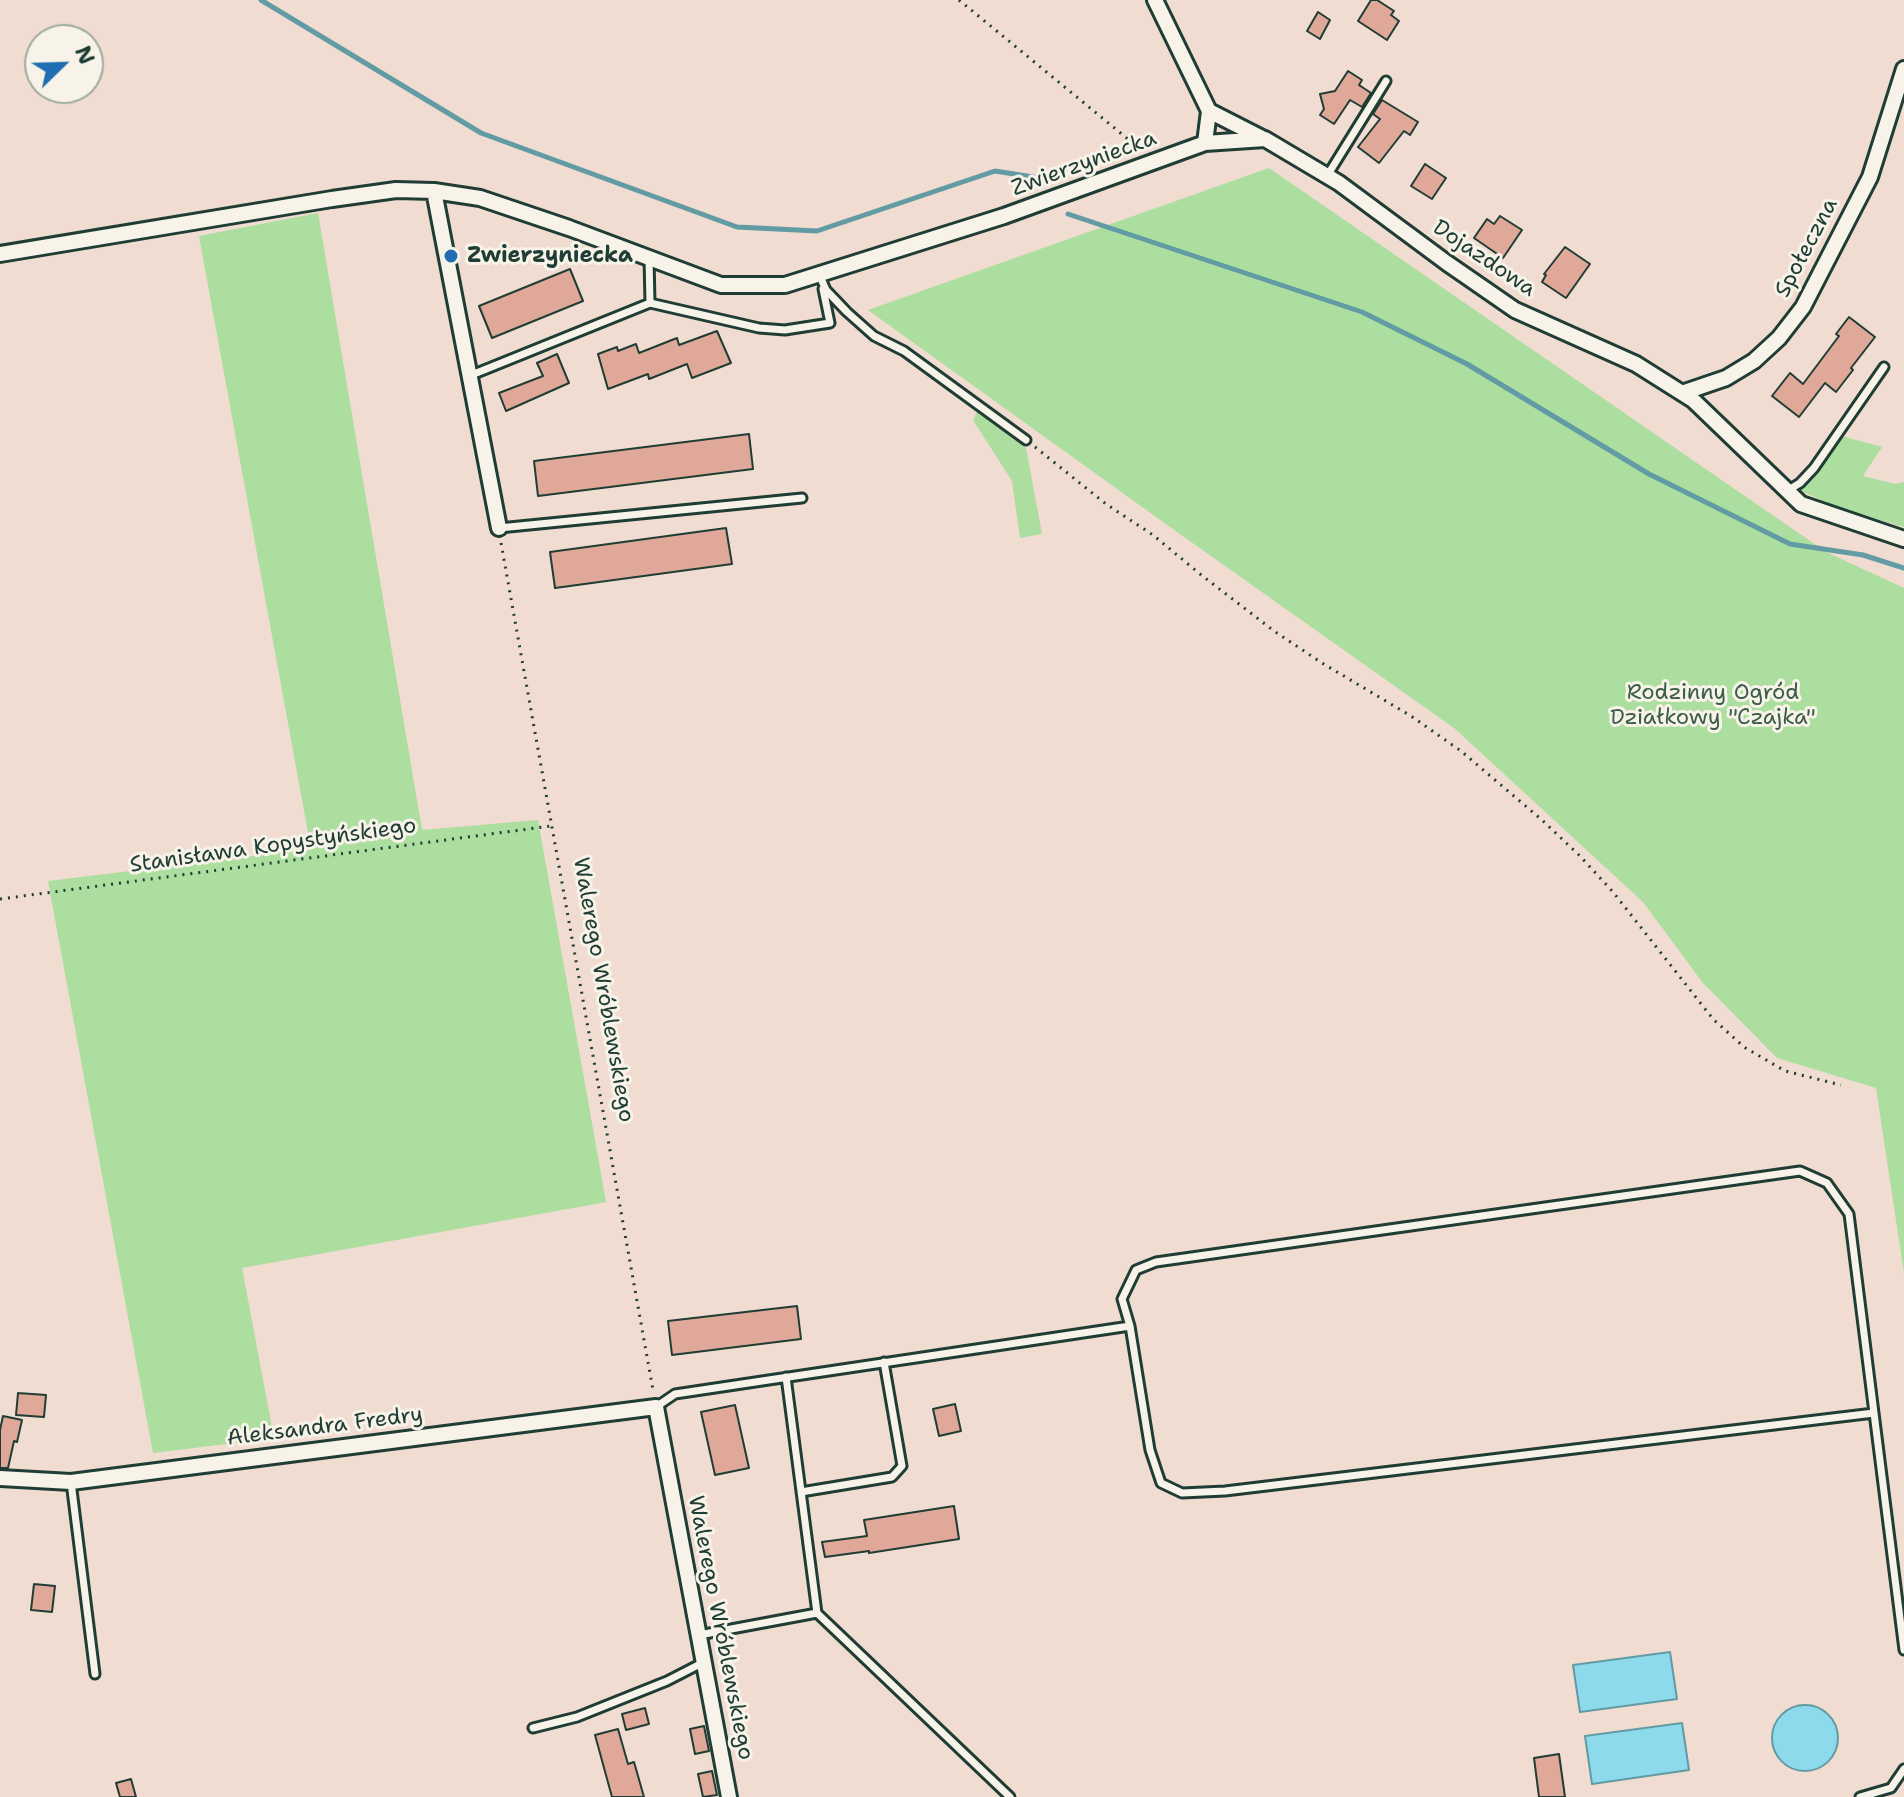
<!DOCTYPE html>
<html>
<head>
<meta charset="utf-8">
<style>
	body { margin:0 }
	#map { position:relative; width:1904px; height:1797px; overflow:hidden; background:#f0dcd0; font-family:"Shantell Sans",sans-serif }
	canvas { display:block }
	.north { position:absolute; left:24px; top:24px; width:80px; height:80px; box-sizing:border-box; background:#f7f3e8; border:2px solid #a1aaa0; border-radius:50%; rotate:67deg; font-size:22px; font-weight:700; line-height:32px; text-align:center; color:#1f3d34 }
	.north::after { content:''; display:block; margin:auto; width:28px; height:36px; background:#1f6fb2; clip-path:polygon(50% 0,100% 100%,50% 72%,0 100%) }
</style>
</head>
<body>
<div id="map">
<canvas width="1904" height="1797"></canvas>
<div class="north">N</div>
</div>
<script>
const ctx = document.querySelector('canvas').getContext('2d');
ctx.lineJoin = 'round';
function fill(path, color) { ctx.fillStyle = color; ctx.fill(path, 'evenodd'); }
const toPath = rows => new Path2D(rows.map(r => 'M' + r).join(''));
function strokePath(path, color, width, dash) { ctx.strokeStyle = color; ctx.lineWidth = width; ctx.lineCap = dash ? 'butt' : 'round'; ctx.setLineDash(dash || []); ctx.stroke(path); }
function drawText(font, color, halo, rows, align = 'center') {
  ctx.font = font + ' "Shantell Sans",sans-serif'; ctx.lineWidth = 6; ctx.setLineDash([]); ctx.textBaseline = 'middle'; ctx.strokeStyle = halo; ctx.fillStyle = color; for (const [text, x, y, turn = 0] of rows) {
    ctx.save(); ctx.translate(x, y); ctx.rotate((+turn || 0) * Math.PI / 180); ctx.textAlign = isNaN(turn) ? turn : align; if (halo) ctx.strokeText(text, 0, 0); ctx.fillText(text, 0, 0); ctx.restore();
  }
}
const green = toPath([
	[1269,168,1826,552,1904,588,1904,1273,1876,1088,1777,1058,1703,983,1643,902,1454,728,1170,527,868,310],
	[318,213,422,830,538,820,606,1202,242,1268,274,1438,153,1453,48,881,311,849,199,236],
	[977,412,1026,448,1042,534,1020,538,1012,481,973,420],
	[1842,436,1882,447,1863,476,1895,484,1904,482,1904,527,1839,508,1801,491]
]);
const water = toPath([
	[1670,1652,1677,1699,1580,1712,1573,1665,1670,1652],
	'1772 1738a33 33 0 1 1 66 0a33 33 0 1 1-66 0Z',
	[1682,1723,1689,1770,1592,1784,1585,1736,1682,1723]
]);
const stream = toPath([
	[261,0,481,133,737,227,817,231,995,171,1046,179],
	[1068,214,1362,312,1467,364,1649,474,1790,544,1863,555,1904,568]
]);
const building = toPath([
	[1371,0,1377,0,1394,11,1391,15,1399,21,1387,40,1358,21,1371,0],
	[1318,12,1330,20,1320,39,1307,31,1318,12],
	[1348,71,1362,80,1359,85,1371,93,1362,107,1350,100,1334,124,1320,115,1324,109,1320,94,1335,91,1348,71],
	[1382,100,1418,122,1410,135,1404,131,1379,163,1358,147,1380,119,1373,114,1382,100],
	[1425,164,1446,178,1432,199,1411,186,1425,164],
	[1500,216,1522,230,1503,258,1474,238,1487,219,1494,224,1500,216],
	[1565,247,1590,264,1566,298,1542,282,1546,275,1544,274,1565,247],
	[570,269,583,301,492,338,479,306,570,269],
	[1849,317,1875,337,1851,368,1853,370,1836,392,1825,383,1799,417,1772,396,1790,373,1803,384,1839,336,1836,334,1849,317],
	[717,331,731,363,692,378,687,364,649,379,648,374,608,389,598,354,617,347,618,351,636,344,639,353,677,338,679,345,717,331],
	[557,354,569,383,506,411,499,393,543,376,537,363,557,354],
	[749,434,753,469,538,496,534,461,749,434],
	[726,528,732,564,555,588,550,552,726,528],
	[797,1306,801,1339,672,1355,668,1321,797,1306],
	[18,1393,46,1395,44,1417,16,1415,18,1393],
	[955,1404,961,1431,939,1436,933,1409,955,1404],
	[735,1405,749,1468,715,1475,701,1412,735,1405],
	[3,1416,22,1420,17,1442,14,1441,8,1468,0,1468,0,1430,3,1416],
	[954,1506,959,1539,869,1553,869,1551,825,1557,822,1542,867,1536,864,1520,954,1506],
	[34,1584,55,1586,52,1612,31,1610,34,1584],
	[645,1708,649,1724,626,1730,622,1714,645,1708],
	[704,1726,709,1751,695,1754,690,1729,704,1726],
	[618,1729,628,1764,634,1762,644,1797,612,1797,595,1735,618,1729],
	[1559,1754,1565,1797,1539,1797,1534,1758,1559,1754],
	[712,1771,717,1795,703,1797,698,1774,712,1771],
	[131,1779,136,1797,120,1797,116,1783,131,1779]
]);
const path = toPath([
	[959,0,1129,140,1135,150],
	[1035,447,1106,504,1153,535,1200,574,1274,631,1322,663,1411,716,1461,751,1542,820,1579,855,1613,892,1713,1019,1744,1047,1785,1071,1841,1085],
	[501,543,653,1390],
	[0,899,551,826]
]);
const service = toPath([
	[1327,176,1386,81],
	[819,274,826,290,847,312,874,336,904,351,1026,440],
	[650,303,759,328,785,330,830,323,823,289],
	[469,376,650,303,649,258],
	[1787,491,1800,483,1814,468,1884,367],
	[499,528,802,498],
	[786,1377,817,1613],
	[656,1407,675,1394,1130,1326],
	[1874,1413,1225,1491,1182,1493,1161,1483,1150,1450,1130,1326,1122,1299,1136,1270,1156,1262,1800,1171,1827,1183,1849,1214,1874,1413,1904,1650],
	[71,1482,95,1674],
	[801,1492,892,1477,902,1466,884,1362],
	[699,1635,817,1613,1010,1797],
	[533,1728,577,1717,667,1681,704,1662],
	[1860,1797,1891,1788,1904,1769]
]);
const minor = toPath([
	[1155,0,1209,111,1205,143,1265,139,1339,183,1447,263,1515,310,1636,364,1693,400,1801,504,1904,539],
	[1209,111,1262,138],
	[434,191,499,528],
	[0,254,332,199,396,190,434,191,480,198,569,228,721,285,785,285,1004,216,1205,143],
	[1682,393,1726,378,1754,361,1779,338,1803,307,1870,177,1904,69],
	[0,1478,71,1482,656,1407,729,1797]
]);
const markers = [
	[451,256,8,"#1f6fb2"]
];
const streetNames = [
	["Zwierzyniecka",1084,164,-20],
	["Społeczna",1807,248,-62],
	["Dojazdowa",1484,259,34],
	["Stanisława Kopystyńskiego",273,846,-8],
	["Walerego Wróblewskiego",603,990,80],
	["Aleksandra Fredry",325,1427,-7],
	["Walerego Wróblewskiego",720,1628,79]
];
const poiNames = [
	["Zwierzyniecka",467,256]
];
const parkNames = [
	["Rodzinny Ogród",1713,693],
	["Działkowy \"Czajka\"",1713,718]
];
fill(green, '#abde9f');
fill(water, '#8edaed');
strokePath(water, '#629ba3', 2);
strokePath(stream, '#629ba3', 5);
fill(building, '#e0a899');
strokePath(building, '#1f3d34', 2);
strokePath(service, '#1f3d34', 13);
strokePath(minor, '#1f3d34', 20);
strokePath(path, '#1f3d34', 3, [2, 6]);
strokePath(service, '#f7f3e8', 7);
strokePath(minor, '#f7f3e8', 14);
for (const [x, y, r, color] of markers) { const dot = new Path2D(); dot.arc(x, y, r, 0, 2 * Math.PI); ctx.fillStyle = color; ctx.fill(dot); strokePath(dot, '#f7f3e8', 3); }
drawText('22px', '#1f3d34', '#f7f3e8', streetNames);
drawText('bold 22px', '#1f3d34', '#f7f3e8', poiNames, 'left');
drawText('22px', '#3b5d49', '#f7f3e8', parkNames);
</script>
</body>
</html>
